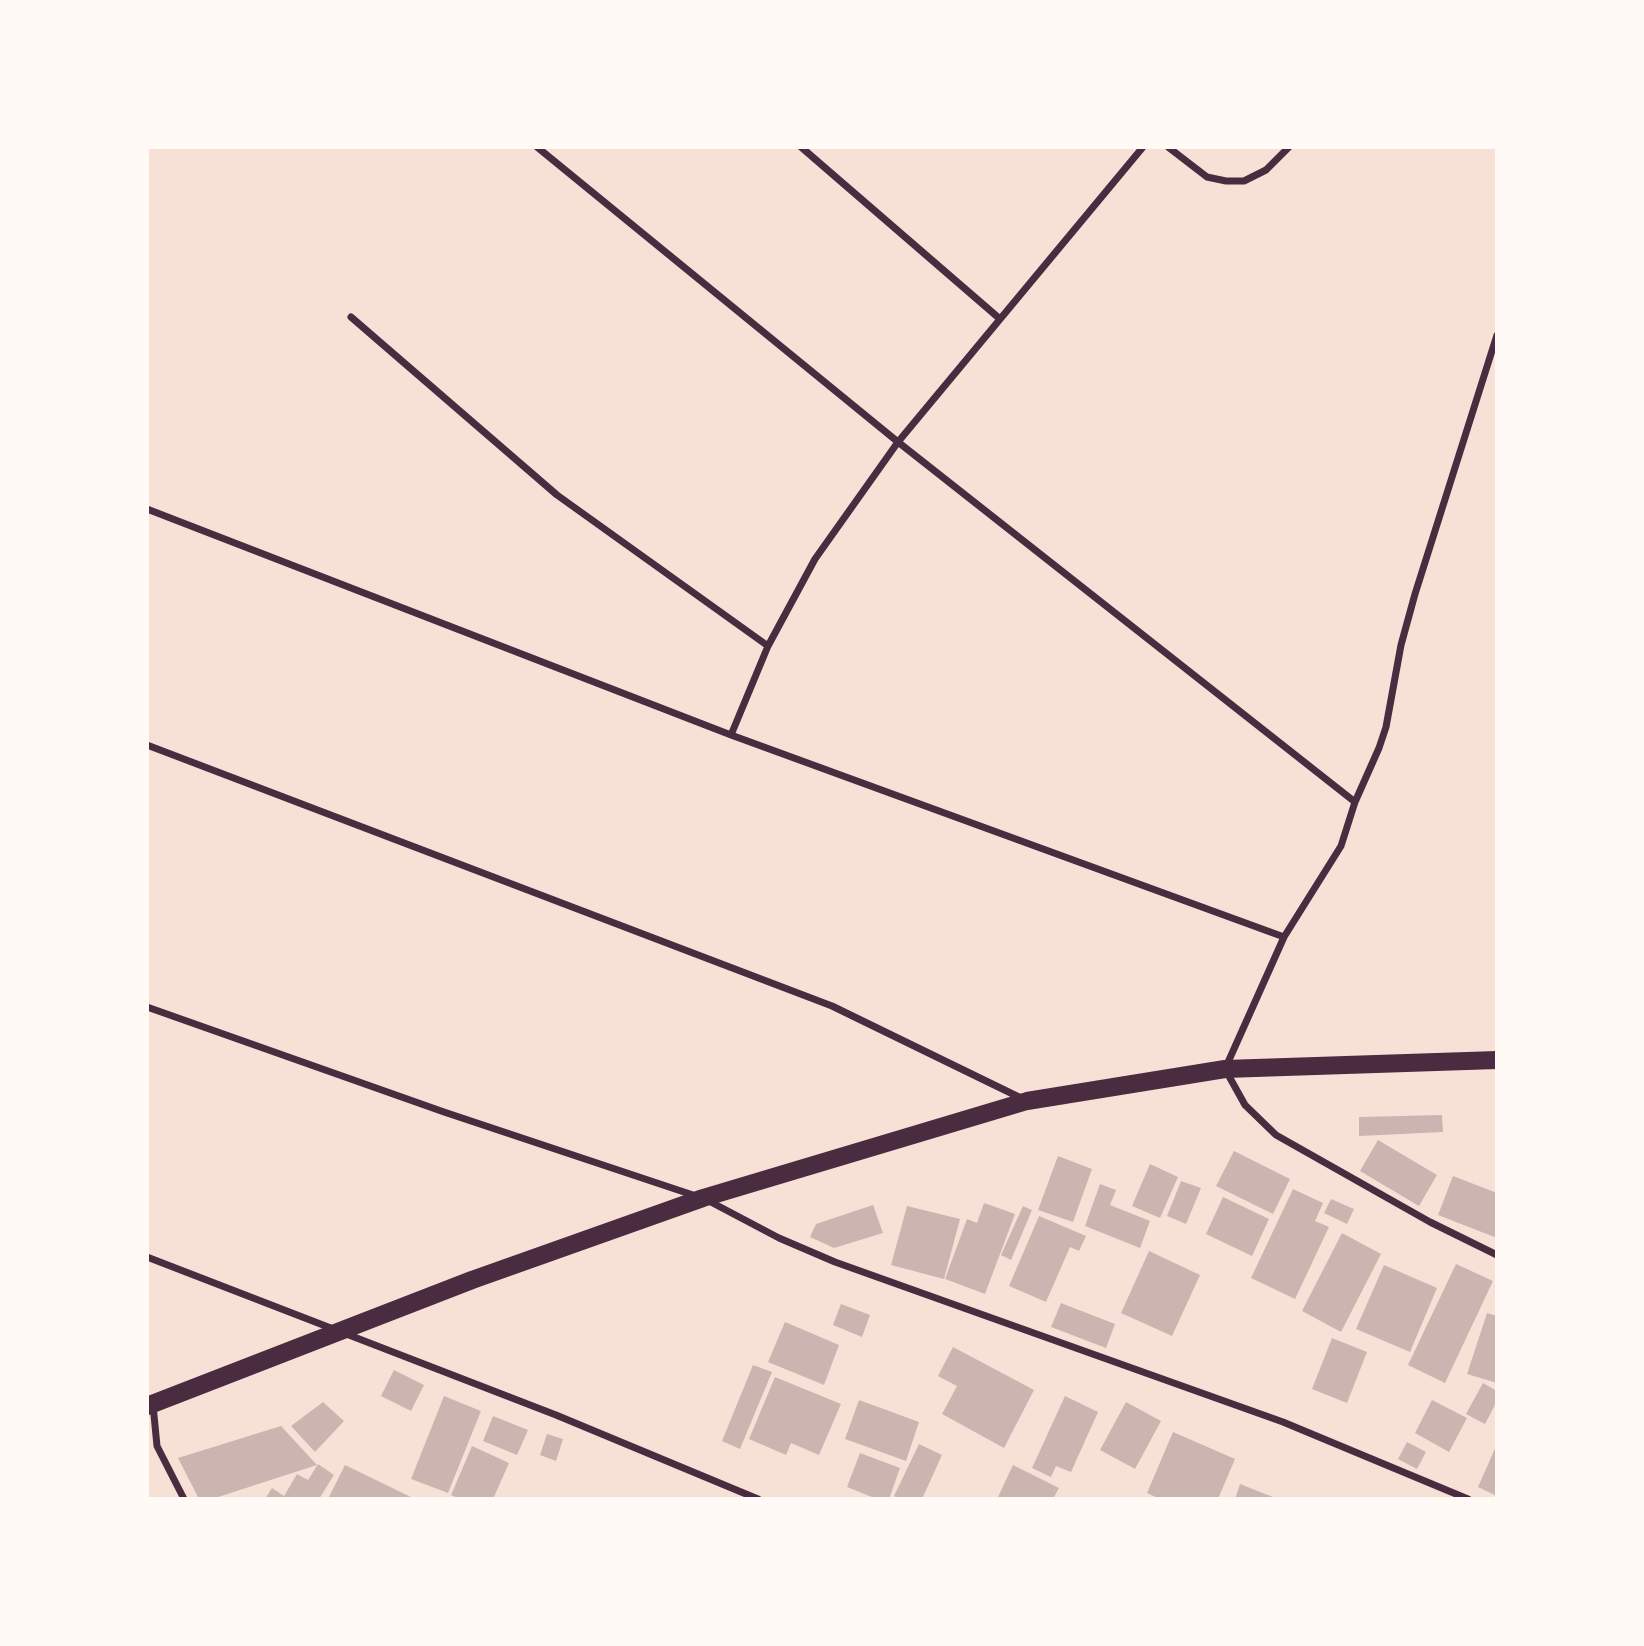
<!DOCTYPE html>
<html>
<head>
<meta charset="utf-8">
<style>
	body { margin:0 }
	#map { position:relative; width:1644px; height:1646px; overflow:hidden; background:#f7e1d7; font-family:"DM Sans",sans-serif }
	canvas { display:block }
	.frame { position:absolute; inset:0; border:149px solid #fffaf5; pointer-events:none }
</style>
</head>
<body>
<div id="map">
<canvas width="1644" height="1646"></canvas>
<div class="frame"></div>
</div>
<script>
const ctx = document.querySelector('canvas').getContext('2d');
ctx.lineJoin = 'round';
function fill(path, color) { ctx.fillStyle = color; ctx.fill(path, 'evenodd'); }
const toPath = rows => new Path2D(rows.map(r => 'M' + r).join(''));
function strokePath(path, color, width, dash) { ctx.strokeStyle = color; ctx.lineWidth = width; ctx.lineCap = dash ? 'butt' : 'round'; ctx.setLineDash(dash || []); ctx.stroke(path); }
const building = toPath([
	[1442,1115,1443,1132,1359,1136,1359,1117],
	[1378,1140,1437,1175,1419,1206,1360,1171],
	[1234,1151,1290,1179,1273,1214,1216,1186],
	[1058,1156,1092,1169,1073,1222,1038,1210],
	[1150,1164,1178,1177,1160,1218,1132,1206],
	[1453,1176,1497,1193,1497,1238,1438,1215],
	[1181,1181,1201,1188,1186,1224,1167,1216],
	[1100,1184,1116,1190,1110,1205,1150,1221,1140,1248,1085,1226],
	[1293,1189,1323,1203,1315,1221,1329,1227,1295,1299,1251,1278],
	[1223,1197,1269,1219,1252,1256,1206,1234],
	[1331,1199,1354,1209,1347,1224,1324,1213],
	[984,1203,1015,1214,985,1294,945,1279,967,1219,977,1223],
	[873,1205,883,1233,834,1248,810,1237,816,1224],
	[907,1206,960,1219,944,1279,891,1265],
	[1023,1206,1032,1210,1011,1260,1001,1255],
	[1039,1216,1086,1236,1079,1251,1070,1247,1046,1302,1009,1286],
	[1342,1233,1381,1254,1341,1332,1302,1311],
	[1149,1251,1200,1275,1172,1336,1121,1313],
	[1456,1264,1493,1281,1445,1383,1408,1365],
	[1384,1265,1437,1288,1410,1352,1356,1329],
	[1061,1303,1115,1324,1106,1348,1051,1327],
	[841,1304,870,1315,862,1337,833,1325],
	[1487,1313,1497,1316,1497,1383,1467,1374],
	[785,1322,839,1345,824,1385,768,1362],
	[1332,1338,1367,1352,1347,1403,1312,1389],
	[953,1347,1034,1390,1004,1448,942,1414,957,1386,938,1376],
	[753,1365,772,1372,740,1449,722,1441],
	[394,1370,424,1385,411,1411,381,1396],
	[775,1377,841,1404,819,1455,791,1443,786,1455,749,1439],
	[1483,1383,1497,1391,1497,1401,1485,1424,1466,1414],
	[444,1396,481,1411,448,1493,411,1479],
	[1065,1396,1098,1412,1071,1472,1056,1466,1051,1477,1032,1468],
	[859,1400,919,1422,906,1461,845,1439],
	[1432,1400,1467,1418,1449,1452,1415,1433],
	[323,1402,344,1421,315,1452,291,1426],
	[1126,1402,1161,1421,1135,1469,1100,1450],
	[493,1416,528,1430,517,1455,483,1441],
	[281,1426,317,1465,212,1499,199,1499,178,1458],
	[1173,1432,1235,1459,1218,1499,1160,1499,1147,1493],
	[547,1434,563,1439,556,1461,540,1455],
	[1407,1442,1426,1452,1417,1469,1398,1459],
	[919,1444,942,1455,922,1499,899,1499,894,1496],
	[1497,1444,1497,1496,1478,1487],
	[472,1446,509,1463,493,1499,460,1499,451,1495],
	[860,1453,900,1468,889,1499,877,1499,847,1487],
	[318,1464,334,1475,319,1499,265,1499,272,1488,284,1496,297,1474,308,1480],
	[345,1465,415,1499,328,1499],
	[1013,1465,1059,1488,1053,1499,997,1499],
	[1240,1484,1278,1499,1235,1499]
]);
const minor = toPath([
	[537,147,898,442,1355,802,1341,846,1284,937,1225,1069,1245,1105,1276,1135,1430,1222,1497,1255],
	[801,147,1000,319],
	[1168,147,1207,177,1226,181,1244,181,1266,170,1289,147],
	[351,317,557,495,768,646],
	[147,509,731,735,1284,937],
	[731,735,768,646,815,559,898,442,1143,147],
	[147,745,832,1006,1023,1099],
	[1355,802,1379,748,1386,727,1401,645,1415,594,1497,335],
	[147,1007,444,1112,696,1196],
	[707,1200,779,1238,835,1262,1283,1422,1468,1499],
	[147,1257,556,1415,758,1499],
	[153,1405,157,1446,184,1499]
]);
const primary = toPath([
	[147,1406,472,1280,703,1198,1027,1101,1225,1069,1497,1060]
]);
fill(building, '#ccb4b1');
strokePath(minor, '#4a2c40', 7);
strokePath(primary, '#4a2c40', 18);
</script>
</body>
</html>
